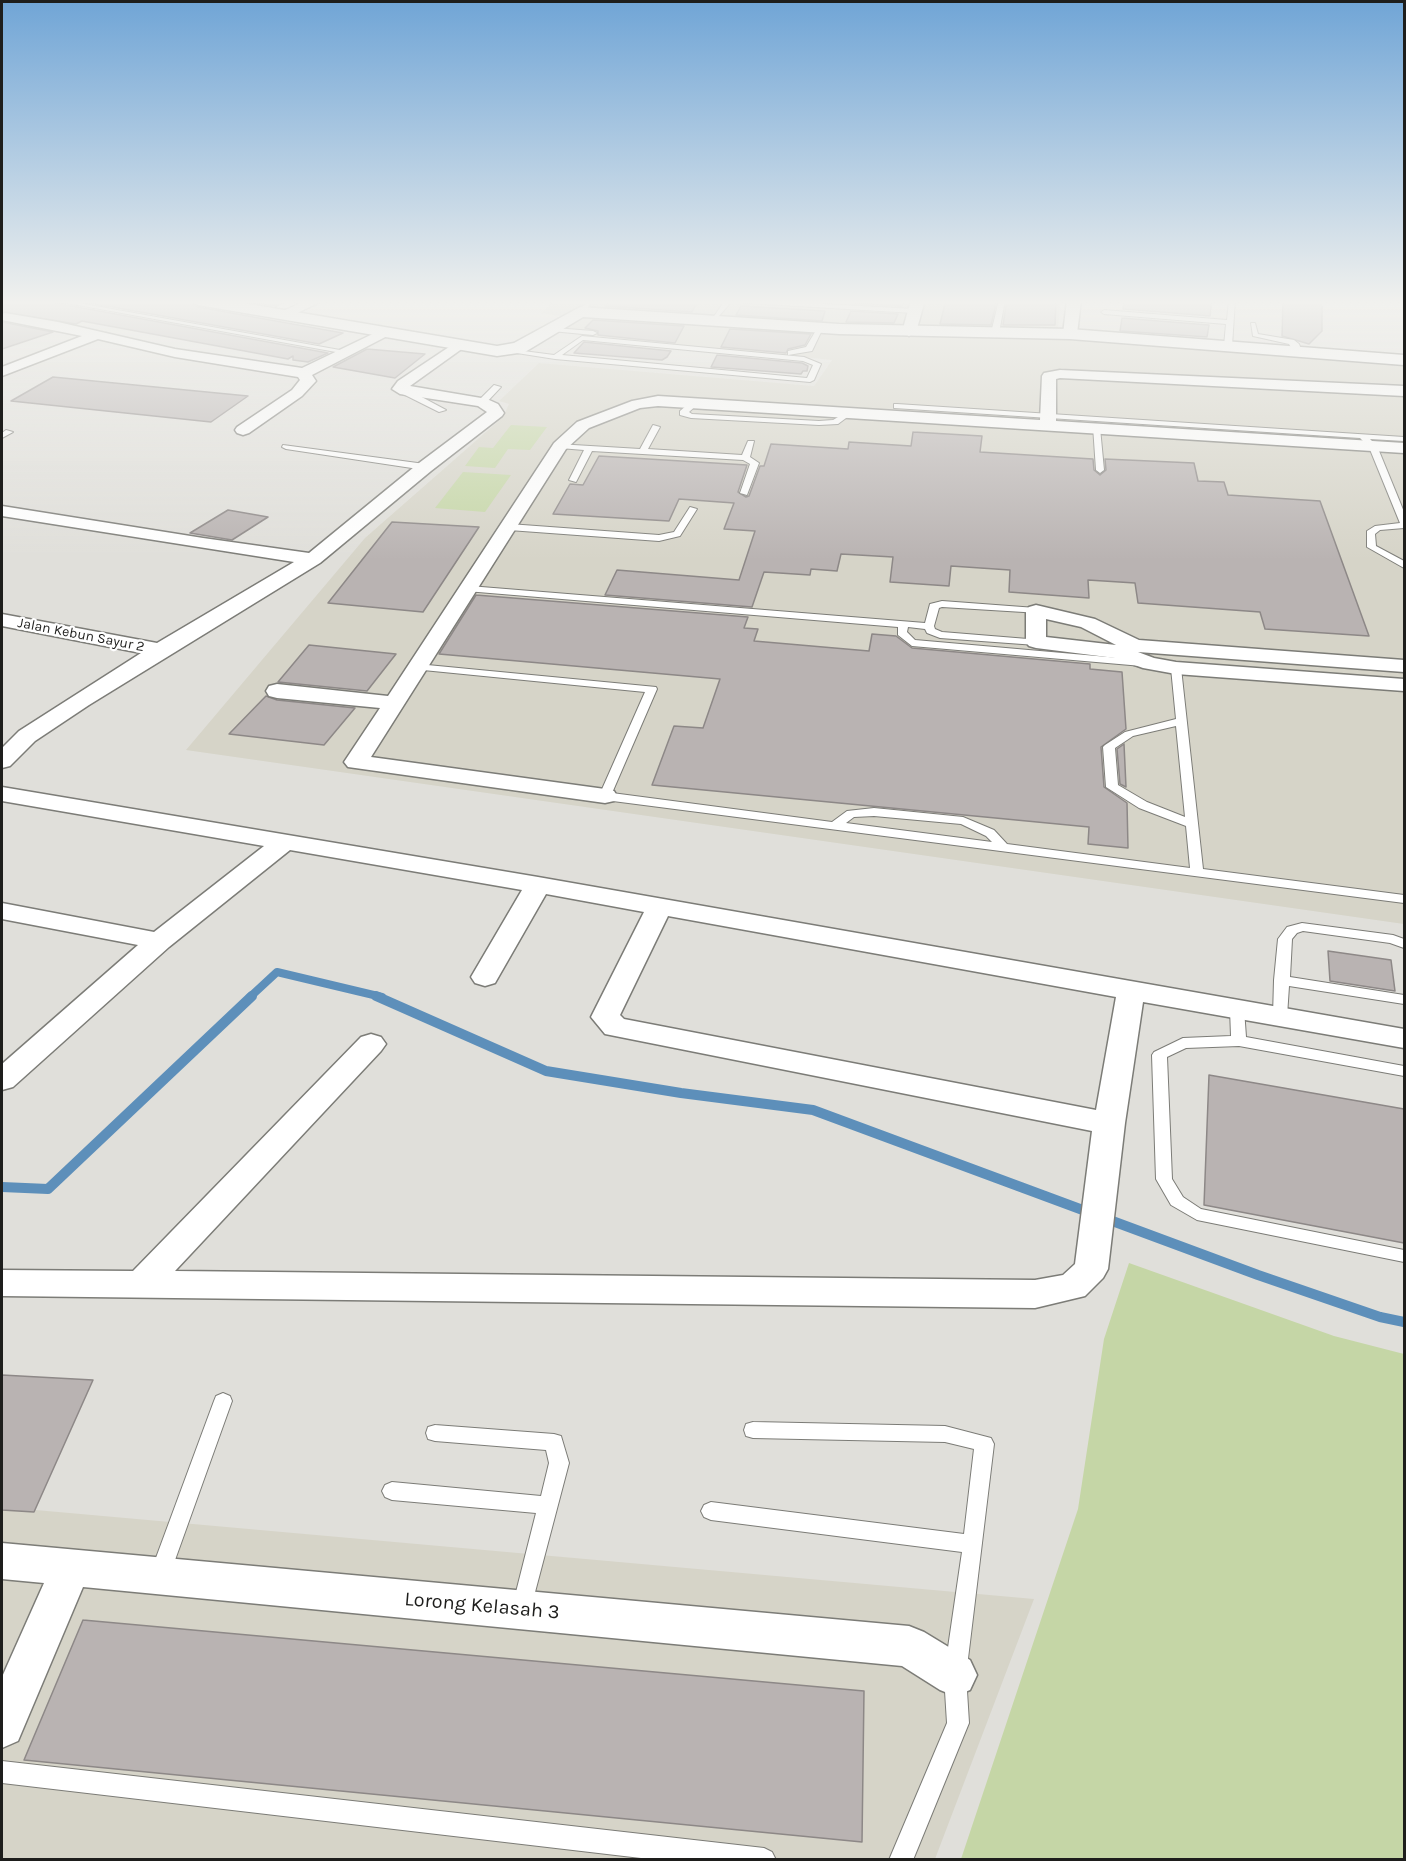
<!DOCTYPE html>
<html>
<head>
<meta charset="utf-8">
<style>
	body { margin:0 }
	#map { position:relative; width:1406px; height:1861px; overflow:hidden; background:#e0dfda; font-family:Karla,sans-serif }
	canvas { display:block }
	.frame { position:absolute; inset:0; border:3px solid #1e1e1c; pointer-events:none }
</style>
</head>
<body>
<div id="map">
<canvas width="1406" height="1861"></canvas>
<div class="frame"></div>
</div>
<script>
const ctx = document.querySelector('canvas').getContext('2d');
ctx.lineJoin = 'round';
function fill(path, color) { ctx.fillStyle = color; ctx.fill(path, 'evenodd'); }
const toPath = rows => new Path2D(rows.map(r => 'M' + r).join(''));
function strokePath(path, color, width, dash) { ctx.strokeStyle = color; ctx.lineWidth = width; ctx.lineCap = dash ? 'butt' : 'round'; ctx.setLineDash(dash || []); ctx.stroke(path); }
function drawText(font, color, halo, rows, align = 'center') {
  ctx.font = font + ' Karla,sans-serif'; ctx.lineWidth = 4.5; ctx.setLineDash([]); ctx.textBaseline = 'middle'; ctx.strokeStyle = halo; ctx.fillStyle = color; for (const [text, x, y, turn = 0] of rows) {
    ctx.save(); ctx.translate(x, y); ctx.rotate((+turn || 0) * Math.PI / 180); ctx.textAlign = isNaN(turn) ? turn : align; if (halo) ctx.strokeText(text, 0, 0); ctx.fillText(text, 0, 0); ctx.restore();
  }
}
const built = toPath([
	[555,300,1061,300,1057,339,1404,365,1404,924,186,750,365,538,503,417,509,404,499,401,539,363,814,386,832,360,561,333,579,319,541,313],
	[2,1507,1034,1599,935,1859,2,1859]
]);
const green = toPath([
	[511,425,547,427,530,450,508,449,495,468,465,466,479,447,493,448],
	[463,472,511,475,485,512,435,508],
	[1129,1263,1334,1336,1404,1354,1404,1859,961,1859,1078,1509,1104,1339]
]);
const streamFar1 = toPath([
	[250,997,277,972,382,997]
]);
const stream = toPath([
	[376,996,546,1071,681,1093,813,1110,1258,1275,1380,1317,1404,1322],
	[2,1187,48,1189,252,996]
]);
const building = toPath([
	[2,300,48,300,50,302,328,353,308,362,293,360,293,356,288,359,82,321,76,324,2,312,2,300],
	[73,300,188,300,198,307,343,333,319,344,73,300],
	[236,300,291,300,276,306,236,300],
	[611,300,676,300,698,301,692,312,605,306,611,300],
	[857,300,905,300,902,306,855,303,857,300],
	[946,300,997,300,991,325,940,324,946,300],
	[1007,300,1056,300,1055,325,1003,325,1007,300],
	[1124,300,1212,300,1210,316,1123,309,1124,300],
	[1283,300,1322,300,1322,331,1309,344,1282,336,1283,300],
	[741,306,825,311,822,321,736,315,741,306],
	[851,311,898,314,894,323,846,322,851,311],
	[1122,318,1209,325,1207,337,1120,331,1122,318],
	[593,320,684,326,675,343,598,335,598,331,585,328,593,320],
	[2,322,53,332,2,349,2,322],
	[730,329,811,334,805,345,788,349,786,353,721,347,730,329],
	[584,342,671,351,667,357,662,360,574,353,584,342],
	[367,349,425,354,395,378,333,367,367,349],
	[717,355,802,363,808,366,807,371,803,371,801,374,711,367,717,355],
	[53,377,248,396,211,422,11,401,53,377],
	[913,432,982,436,980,452,1093,459,1094,470,1100,475,1106,470,1105,459,1194,463,1198,481,1224,482,1228,495,1320,501,1369,636,1265,629,1260,612,1138,603,1135,583,1088,580,1089,598,1009,592,1010,570,951,566,949,586,890,582,893,557,841,554,837,571,811,569,810,575,764,572,752,607,605,595,617,570,739,580,755,531,724,529,734,503,679,499,669,521,553,514,570,484,583,485,599,456,747,465,738,492,746,497,749,496,760,466,764,466,771,444,848,449,849,442,911,446,913,432],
	[228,510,268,517,232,540,190,533,228,510],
	[392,522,479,527,423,612,328,603,392,522],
	[476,595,748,617,744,628,758,629,754,641,869,651,872,634,896,636,912,648,1090,664,1090,669,1122,672,1126,729,1101,747,1104,787,1127,803,1128,848,1088,844,1089,827,652,785,674,726,703,728,720,679,439,654,476,595],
	[309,645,396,654,367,691,278,682,309,645],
	[266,696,277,700,355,708,324,745,229,734,266,696],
	[1124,744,1126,787,1120,784,1117,749,1124,744],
	[1328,951,1391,960,1395,991,1330,981,1328,951],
	[1209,1075,1404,1109,1404,1243,1204,1205,1209,1075],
	[2,1375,93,1380,34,1512,2,1510,2,1375],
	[83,1620,864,1691,862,1842,24,1760,83,1620]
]);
const service = toPath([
	[50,300,62,300,351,352,347,354,50,300],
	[589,300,595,300,582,313,578,313,578,311,589,300],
	[723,300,754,300,914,309,917,311,914,313,731,302,714,322,710,322,724,302,723,300],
	[999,300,1005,300,999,333,995,335,991,333,999,300],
	[1229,300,1235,300,1232,346,1228,348,1224,346,1226,324,1104,314,1101,312,1104,310,1227,320,1229,300],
	[1251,323,1255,323,1258,334,1294,340,1299,344,1302,352,1295,354,1289,344,1253,336,1251,323],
	[818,327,823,328,812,351,788,355,788,351,806,347,818,327],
	[554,328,593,331,597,333,593,335,552,331,554,328],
	[582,336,804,357,821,364,814,380,810,382,555,359,504,351,508,349,554,355,582,336],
	[583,340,803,361,813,365,807,378,562,355,583,340],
	[494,385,501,387,485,404,479,404,479,400,494,385],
	[397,387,403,387,446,410,439,412,397,391,397,387],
	[693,400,700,402,689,412,692,414,819,421,833,420,850,410,854,412,838,424,819,425,691,418,680,415,680,411,693,400],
	[897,404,1404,437,1404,441,1370,439,1377,446,1404,512,1404,528,1380,530,1375,534,1376,546,1404,561,1404,568,1367,547,1367,531,1375,526,1400,523,1369,447,1360,438,894,408,894,404,897,404],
	[653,425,660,427,648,449,742,455,748,441,754,441,750,457,759,463,747,495,740,493,750,464,743,460,592,451,576,482,569,480,584,450,560,448,557,448,557,444,640,449,653,425],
	[1093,426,1100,428,1104,470,1100,473,1096,470,1093,426],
	[6,430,13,432,2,438,2,433,6,430],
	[283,445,425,464,429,467,425,470,286,449,282,447,283,445],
	[690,507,697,509,680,536,659,541,509,530,504,527,509,524,659,535,674,532,690,507],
	[469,586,925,623,930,604,942,601,1036,608,1041,611,1040,613,942,607,939,608,934,626,935,629,942,632,1040,640,1041,642,1036,645,940,638,927,633,925,629,908,627,907,632,915,640,1142,660,1147,663,1142,666,912,646,898,635,898,627,466,591,464,589,469,586],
	[417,664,656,687,657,689,612,793,832,822,847,811,874,808,963,817,994,830,1007,844,1190,868,1186,826,1139,808,1106,787,1103,747,1105,745,1125,732,1176,719,1171,668,1176,665,1181,668,1203,869,1404,895,1404,903,605,800,599,796,645,692,413,669,412,667,417,664],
	[1176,726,1185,817,1147,802,1118,785,1115,748,1133,736,1176,726],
	[874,816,961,824,986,836,992,842,846,823,854,817,874,816],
	[1302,923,1393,935,1404,939,1404,948,1390,943,1303,931,1297,933,1292,939,1290,977,1404,995,1404,1004,1289,986,1287,1016,1280,1021,1275,1019,1273,1016,1274,980,1278,939,1287,927,1302,923],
	[1237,1004,1244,1009,1246,1037,1404,1066,1404,1076,1239,1046,1186,1048,1167,1057,1172,1179,1183,1197,1201,1209,1404,1250,1404,1262,1197,1220,1171,1205,1156,1179,1152,1055,1154,1052,1183,1038,1231,1036,1230,1009,1237,1004],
	[223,1393,230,1396,232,1401,170,1574,167,1581,160,1583,153,1581,150,1574,214,1401,216,1396,223,1393],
	[753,1422,945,1426,991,1438,994,1444,966,1675,969,1723,913,1860,889,1860,947,1723,944,1675,962,1552,711,1520,704,1517,701,1511,704,1505,711,1502,964,1534,974,1449,945,1442,753,1438,746,1436,744,1430,746,1424,753,1422],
	[435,1425,554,1434,561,1436,569,1463,529,1615,522,1618,515,1615,512,1608,536,1513,392,1500,385,1497,382,1491,385,1485,392,1482,541,1496,549,1463,546,1450,435,1441,428,1439,426,1433,428,1427,435,1425],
	[2,1761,764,1848,772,1852,776,1860,658,1860,2,1783,2,1761]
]);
const minor = toPath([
	[307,300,324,300,289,317,279,317,277,314,307,300],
	[911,300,925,300,916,332,909,336,902,332,911,300],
	[1067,300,1081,300,1077,334,1070,338,1063,334,1067,300],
	[5,313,58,322,175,349,302,368,381,330,391,330,393,333,312,375,316,381,302,396,249,433,243,435,237,433,235,430,237,427,292,390,300,380,298,377,175,357,98,339,2,376,2,367,82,336,2,320,2,314,5,313],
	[458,341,463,342,465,345,463,348,410,386,487,399,498,404,504,413,502,416,431,471,320,563,89,705,35,741,10,766,2,768,2,748,19,731,141,653,2,626,2,614,157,643,294,562,2,516,2,506,203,538,309,553,419,463,487,412,478,406,400,394,392,389,398,381,458,341],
	[1060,370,1404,386,1404,396,1060,378,1056,379,1056,421,1404,443,1404,453,658,406,640,408,589,428,566,449,371,757,605,789,614,791,617,796,614,801,605,803,348,767,344,762,380,708,277,698,269,696,266,691,269,686,277,684,388,696,554,443,577,422,632,401,658,396,1040,420,1042,376,1044,373,1060,370],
	[1036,605,1095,619,1139,640,1404,660,1404,672,1138,652,1154,658,1176,662,1404,679,1404,691,1176,674,1143,668,1115,658,1036,648,1029,646,1026,642,1026,611,1029,607,1036,605],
	[1046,619,1081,627,1116,645,1046,637,1046,619],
	[2,787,538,877,1404,1029,1404,1048,1143,1002,1125,1123,1108,1269,1103,1278,1085,1296,1035,1308,2,1296,2,1270,133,1271,361,1037,371,1034,381,1037,386,1044,381,1051,175,1271,1035,1280,1063,1275,1075,1264,1092,1131,605,1034,591,1017,644,912,546,894,495,983,485,986,475,983,471,977,522,890,290,850,169,947,13,1087,2,1090,2,1064,138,945,2,919,2,903,154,932,264,846,2,801,2,787],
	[668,916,1116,997,1096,1110,624,1019,620,1015,668,916],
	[2,1543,909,1626,924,1632,970,1660,977,1675,970,1690,955,1696,940,1690,902,1666,83,1587,18,1741,2,1748,2,1677,44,1583,2,1579,2,1543]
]);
const tertiary = toPath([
	[190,300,225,300,497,346,514,343,580,307,839,324,1070,329,1404,355,1404,365,1070,339,839,334,583,317,525,352,497,356,198,305,190,300]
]);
const farStreetnames = [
	["Jalan Kebun Sayur 2",81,635,11]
];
const nearStreetnames = [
	["Lorong Kelasah 3",482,1606,5]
];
fill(built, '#d6d4c8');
fill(green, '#c5d6a6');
strokePath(streamFar1, '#5d8fba', 8);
strokePath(stream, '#5d8fba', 10);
fill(building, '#b9b3b2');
strokePath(building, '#8d8887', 1.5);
strokePath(service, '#7c7c77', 2);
strokePath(minor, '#7c7c77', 3);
strokePath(tertiary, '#7c7c77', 3);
fill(service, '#fff');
fill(minor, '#fff');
fill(tertiary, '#fff');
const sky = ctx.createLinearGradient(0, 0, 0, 560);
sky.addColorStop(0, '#70a5d6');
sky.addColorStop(0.54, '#f1f1ee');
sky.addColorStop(1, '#f1f1ee00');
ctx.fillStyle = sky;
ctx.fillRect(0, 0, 1406, 560);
drawText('14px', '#1e1e1c', '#fff', farStreetnames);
drawText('20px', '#1e1e1c', '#fff', nearStreetnames);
</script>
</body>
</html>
